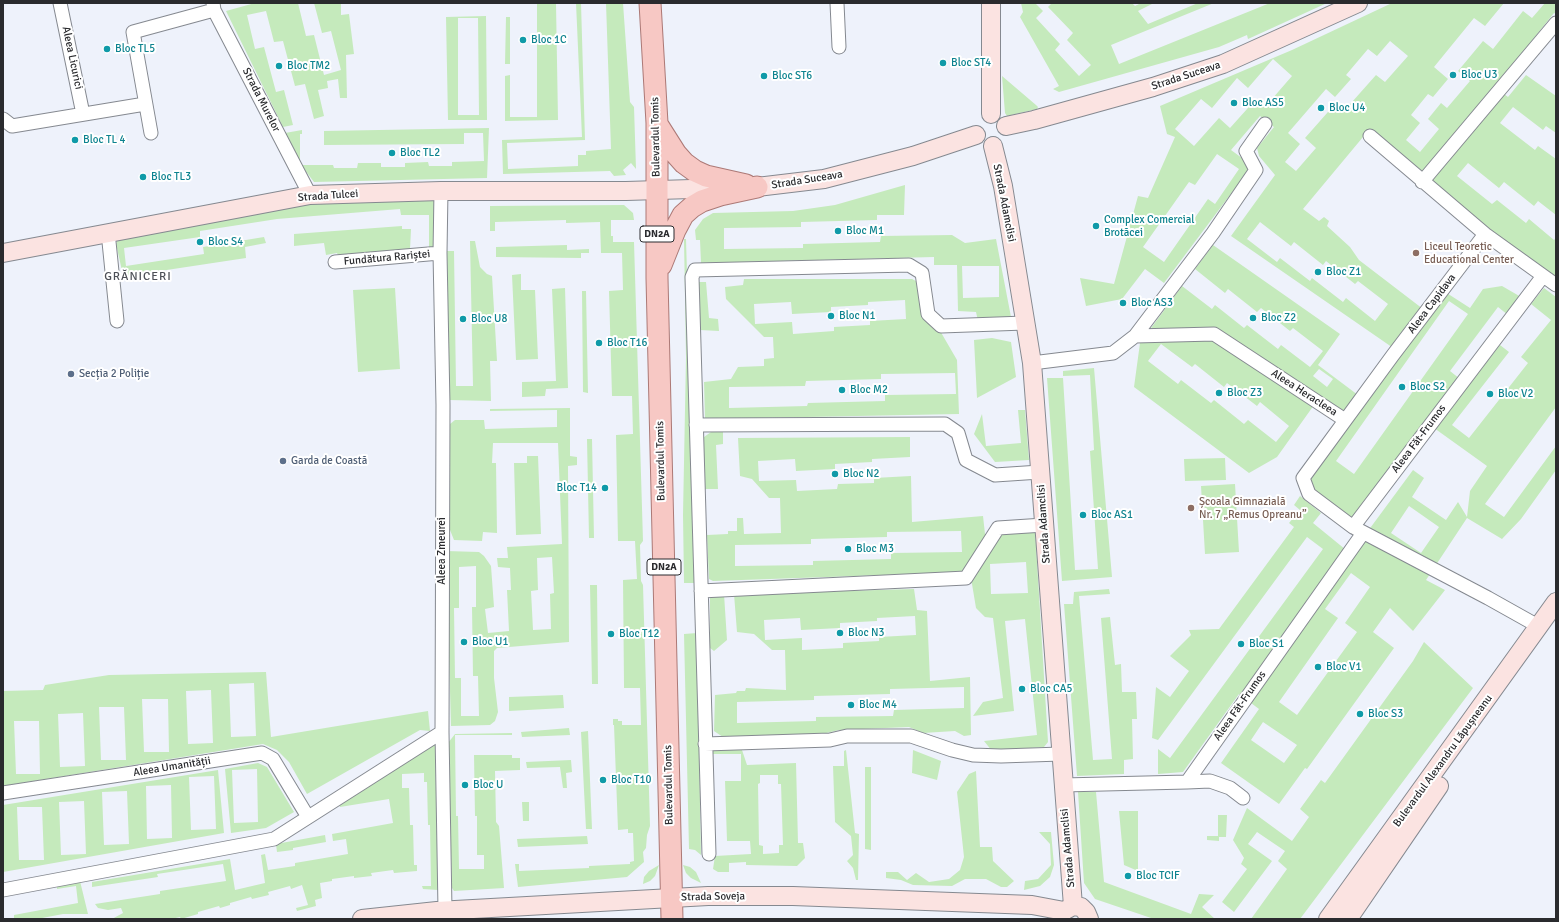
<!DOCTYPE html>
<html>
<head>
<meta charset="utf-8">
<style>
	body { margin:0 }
	#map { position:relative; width:1559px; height:922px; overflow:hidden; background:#eef2fb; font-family:Signika,sans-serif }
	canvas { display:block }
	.frame { position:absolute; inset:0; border:4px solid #2a2b2e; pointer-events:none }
</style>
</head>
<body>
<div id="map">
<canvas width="1559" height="922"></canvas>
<div class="frame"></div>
</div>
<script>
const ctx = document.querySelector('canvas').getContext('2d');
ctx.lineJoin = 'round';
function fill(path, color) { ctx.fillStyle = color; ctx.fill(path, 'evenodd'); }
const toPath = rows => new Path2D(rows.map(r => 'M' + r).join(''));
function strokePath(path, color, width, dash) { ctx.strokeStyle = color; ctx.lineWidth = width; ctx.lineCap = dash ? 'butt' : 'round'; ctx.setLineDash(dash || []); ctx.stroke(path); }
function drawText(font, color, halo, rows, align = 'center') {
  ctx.font = font + ' Signika,sans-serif'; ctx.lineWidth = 4; ctx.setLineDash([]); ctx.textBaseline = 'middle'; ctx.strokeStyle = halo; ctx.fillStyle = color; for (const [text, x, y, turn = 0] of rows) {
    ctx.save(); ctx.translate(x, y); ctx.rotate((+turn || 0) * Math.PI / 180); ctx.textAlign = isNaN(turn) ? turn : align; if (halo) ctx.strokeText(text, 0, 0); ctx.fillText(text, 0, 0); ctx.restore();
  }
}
const green = toPath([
	[255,3,298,3,306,36,314,35,324,75,341,70,331,31,322,33,314,3,341,3,341,15,349,14,354,54,346,55,347,98,340,98,338,79,327,81,328,88,318,90,324,116,314,119,305,84,295,86,283,41,274,42,266,11,247,15,255,49,264,47,276,92,284,90,293,125,283,127,226,11],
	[537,3,556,3,558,120,505,121,505,76,510,75,510,117,537,117],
	[576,3,581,3,585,140,507,143,508,169,578,166,578,155,586,155,586,151,611,149,606,3,623,3,630,102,634,107,636,169,631,163,623,170,626,175,614,176,610,171,503,174,502,140,582,137],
	[1021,3,1035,3,1043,11,1036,18,1060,44,1055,50,1079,76,1091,65,1067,40,1073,33,1048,7,1052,3,1132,3,1135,6,1141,3,1154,3,1138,11,1148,24,1198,3,1214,3,1111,45,1119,64,1270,3,1327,3,1248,39,1247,35,1219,47,1059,92,1053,89,1059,86,1020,17,1023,12],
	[1392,3,1504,3,1485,26,1474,18,1434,67,1448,79,1433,97,1428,94,1411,115,1420,123,1406,140,1420,152,1439,129,1428,119,1441,103,1447,108,1470,81,1458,71,1483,41,1493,49,1523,11,1532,18,1545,3,1556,3,1556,14,1554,13,1495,87,1508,97,1526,75,1556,96,1556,133,1546,126,1543,130,1513,107,1500,123,1535,150,1538,146,1556,159,1556,215,1538,201,1534,206,1504,182,1499,188,1468,163,1457,176,1492,204,1497,200,1526,223,1529,219,1554,240,1556,238,1556,279,1489,231,1368,131,1303,209,1319,221,1324,217,1329,221,1327,226,1350,247,1359,260,1423,309,1439,288,1470,308,1483,289,1502,286,1521,297,1508,315,1498,307,1450,371,1460,379,1352,520,1315,493,1310,477,1399,352,1231,236,1275,175,1259,156,1257,148,1274,127,1260,116,1231,150,1246,161,1248,171,1164,283,1145,269,1122,299,1086,306,1080,278,1114,284,1138,196,1148,198,1175,137,1167,134,1160,106,1292,50],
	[1390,41,1408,56,1385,82,1376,75,1344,111,1335,104,1305,138,1316,148,1296,171,1285,162,1300,144,1288,133,1326,89,1335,97,1351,79,1346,75,1368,49,1377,56],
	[1273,59,1292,76,1265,107,1256,99,1230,128,1219,118,1194,146,1175,129,1201,99,1212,108,1237,78,1248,88],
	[1217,154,1239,169,1215,204,1208,199,1164,262,1143,247,1189,182,1195,185],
	[1260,222,1291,246,1294,242,1323,265,1326,261,1355,284,1358,281,1388,304,1375,321,1346,298,1343,302,1312,278,1310,281,1280,258,1277,262,1247,239],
	[1449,301,1468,314,1354,474,1336,461],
	[486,16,487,120,448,120,446,17],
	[458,18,478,18,479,115,458,115],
	[506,17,510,17,510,64,505,64],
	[1002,76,1036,105,1038,107,1037,109,1007,116,1005,113],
	[489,128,487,178,314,182,301,165,333,165,334,168,357,168,358,163,381,163,381,167,405,167,405,163,428,162,429,166,452,166,452,162,484,161,483,133,464,133,464,144,324,145,324,131],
	[302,130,302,134,300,134,300,163,285,133],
	[905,185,904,215,877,215,877,220,801,222,801,227,724,228,724,249,803,248,803,244,880,242,881,236,952,235,965,243,996,239,1011,317,978,321,976,312,958,311,957,265,934,265,934,257,701,263,700,240,696,240,695,230,703,219,713,213,793,211,835,205],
	[962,266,999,266,999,297,963,298],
	[435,197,435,249,429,249,429,215,401,215,400,209,277,219,200,231,200,237,124,248,126,266,204,254,203,247,264,237,266,243,245,247,246,258,127,276,123,275,116,244,118,238,313,201],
	[624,205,633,213,634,220,611,220,611,236,613,236,613,242,634,242,643,541,640,545,641,581,643,585,650,826,647,835,646,848,643,852,644,862,627,877,518,887,515,864,519,864,519,871,589,868,589,866,630,864,630,862,634,861,633,833,628,833,628,829,618,830,614,725,613,725,613,719,618,719,618,721,622,721,622,725,641,725,640,688,624,688,624,685,623,580,637,579,635,541,618,541,616,435,633,434,632,396,612,396,609,291,623,290,622,253,601,253,600,222,566,223,566,220,495,222,495,231,490,231,490,206],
	[402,226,402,229,411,229,410,250,338,255,337,253,326,255,324,243,294,246,294,234],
	[684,239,686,239,696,583,684,583,683,515,686,357],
	[470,241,475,241,480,267,487,274,492,276,497,361,490,361,491,401,449,400,447,251,454,251,456,386,473,386],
	[567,245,567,250,589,249,589,253,581,253,581,258,496,257,496,247],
	[1213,245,1340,334,1318,365,1358,395,1345,414,1319,398,1277,457,1249,473,1134,387,1140,343,1182,286,1212,309,1215,305,1244,328,1247,325,1278,349,1281,345,1310,367,1323,351,1293,328,1290,331,1261,308,1257,312,1228,289,1225,293,1195,269],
	[1161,344,1192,367,1195,364,1224,387,1227,383,1257,406,1260,402,1289,426,1276,442,1248,420,1244,424,1214,400,1211,403,1181,380,1178,384,1148,361],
	[1319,369,1333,379,1327,387,1313,376],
	[521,274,521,290,535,290,538,359,516,360,512,275],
	[744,279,912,279,918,282,939,329,957,360,959,414,705,419,704,382,731,379,738,367,764,366,764,359,774,358,773,337,764,337,726,299,725,287,743,285],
	[905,300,906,319,870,321,870,325,834,327,834,331,793,334,792,322,755,324,754,304,791,302,792,314,831,312,831,307,868,305,868,302],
	[955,373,956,394,885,395,885,401,808,403,807,406,729,408,729,387,805,386,806,381,881,379,881,374],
	[699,282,706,282,709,318,718,319,719,331,700,330],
	[395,288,400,369,358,372,353,290],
	[565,288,568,388,546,389,545,396,522,397,522,382,556,381,552,289],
	[1544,288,1556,297,1556,407,1485,504,1504,517,1556,446,1556,470,1521,519,1502,539,1467,518,1426,580,1445,590,1413,631,1390,608,1373,632,1394,648,1307,769,1305,768,1279,804,1221,763,1259,709,1239,694,1183,772,1158,774,1158,749,1170,758,1323,549,1307,537,1158,740,1152,738,1156,687,1170,697,1189,671,1170,656,1191,635,1189,630,1219,629,1294,527,1289,523,1300,510,1294,505,1300,496,1321,513,1313,523,1351,554,1413,470,1424,478,1412,497,1446,520,1458,502,1467,517,1470,491,1487,466,1434,428,1500,345,1509,352,1452,425,1469,438,1528,363,1521,357,1551,320,1531,304],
	[1409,506,1439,527,1421,553,1391,533],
	[1351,573,1370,587,1345,623,1357,632,1297,715,1279,702,1338,618,1325,609],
	[1263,722,1297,745,1284,763,1251,740],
	[582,291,586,291,588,393,583,392],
	[992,338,1011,342,1016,377,977,398,974,340],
	[1094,368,1112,577,1062,581,1047,378,1063,378,1075,570,1098,569,1090,451,1094,450,1090,375,1063,376,1063,371],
	[570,408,570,456,577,457,577,465,568,466,569,642,497,648,494,651,494,678,498,712,495,721,490,725,451,726,446,551,479,552,484,556,491,566,494,607,485,609,488,633,509,631,507,590,511,590,510,568,498,567,497,558,508,558,507,547,562,544,558,443,493,443,492,463,496,463,497,533,483,532,482,541,454,540,450,530,450,424,455,420,484,420,485,429,557,427,557,410,490,411,490,409],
	[552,557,554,593,550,594,551,629,533,630,531,591,538,590,537,558],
	[476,566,476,607,472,607,473,676,478,676,479,716,461,716,461,678,455,678,454,608,459,608,459,567],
	[1018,410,1025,410,1029,460,995,462,974,434,982,414,986,446,1021,443],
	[711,432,723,432,723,444,716,445,718,489,704,489,702,443,704,437],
	[910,437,910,457,872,459,872,462,835,464,835,469,796,471,795,459,758,461,759,481,796,480,797,491,837,489,838,484,874,483,874,478,911,476,912,522,983,516,985,534,1035,529,1048,742,1044,747,992,751,984,741,1037,735,1025,619,1005,621,1014,711,973,716,983,702,1003,698,993,618,985,617,976,608,970,572,713,581,709,579,707,535,728,534,728,531,737,531,737,518,743,518,744,534,781,533,780,498,769,498,752,479,740,476,738,438],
	[961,531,962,552,891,553,891,559,813,561,813,565,735,566,735,545,811,544,811,539,887,537,887,532],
	[1026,562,1028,593,991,594,990,564],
	[587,439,592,439,594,538,589,538],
	[527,456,538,456,541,534,516,535,514,463,527,463],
	[1225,458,1226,480,1185,481,1184,459],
	[1235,484,1239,552,1205,554,1201,486],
	[590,585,597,585,598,684,592,684],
	[914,589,917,610,927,611,930,681,970,677,971,735,964,736,955,731,923,733,909,727,839,730,818,735,723,737,714,731,715,695,736,693,737,691,745,691,746,688,786,690,785,650,772,650,754,634,737,632,734,594],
	[915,616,916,635,879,637,879,641,843,643,843,648,802,650,802,638,765,640,764,620,800,618,801,630,840,628,840,623,877,621,877,618],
	[964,687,964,708,894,710,893,716,816,717,816,721,737,723,737,702,814,700,814,696,890,694,890,689],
	[1109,589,1110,594,1079,596,1093,760,1112,759,1101,618,1110,617,1115,665,1121,664,1122,692,1136,692,1137,719,1132,719,1133,759,1124,760,1124,774,1077,776,1064,604,1073,604,1074,592],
	[724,594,727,640,714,651,710,648,710,598,713,595],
	[697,633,701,855,695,850,689,849,684,634],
	[1424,642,1473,688,1300,919,1251,919,1287,869,1278,861,1285,851,1257,832,1248,844,1272,861,1234,912,1222,902,1247,869,1241,864,1244,858,1233,840,1247,808,1292,841,1309,817,1300,809,1321,780,1325,783,1413,661],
	[266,672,271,737,428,711,430,731,420,730,307,794,289,762,277,750,263,744,3,786,3,691,43,690,45,685,109,675],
	[254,683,256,736,231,737,229,684],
	[211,690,213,743,188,744,186,691],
	[142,699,168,699,169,752,144,752],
	[99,707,124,707,126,760,101,760],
	[83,713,85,766,60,767,58,714],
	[14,721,39,721,40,774,16,774],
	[563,695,564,708,509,711,509,697],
	[569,728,570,735,522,737,521,732],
	[588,731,592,829,586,829,581,732],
	[512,733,512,735,455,735,456,816,458,816,459,869,484,869,484,855,477,855,477,816,475,816,474,755,512,755,512,758,520,758,520,770,495,771,496,822,499,826,504,888,454,891,452,888,448,743,455,734],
	[435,743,438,890,423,889,422,886,431,886,430,825,428,825,427,782,424,782,424,773,402,774,402,788,409,788,410,825,413,825,414,865,417,865,417,871,394,873,393,870,371,873,372,876,354,878,354,876,332,879,332,881,320,883,322,898,315,900,316,906,297,911,296,908,308,905,302,885,291,889,290,886,268,892,269,895,252,899,251,897,230,903,230,905,220,908,219,906,198,912,198,914,181,919,180,917,171,919,112,919,123,913,121,908,108,910,98,908,95,904,160,894,160,891,226,881,223,864,157,874,158,877,92,887,92,882,230,859,235,890,265,883,261,855,265,854,268,870,295,866,295,863,348,854,346,839,333,841,332,834,393,823,389,799,340,807,339,804],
	[741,747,747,765,796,763,798,843,803,843,805,858,797,866,746,865,746,862,729,863,729,872,718,872,713,869,715,856,751,854,750,841,727,841,725,781,741,781,741,754,711,754,713,748],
	[760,775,778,775,778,784,781,784,783,845,779,845,779,853,763,854,763,846,759,845,758,784,760,783],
	[846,750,855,833,859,834,858,880,856,880,853,868,847,861,853,855,851,836,835,822,833,766,844,766,844,751],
	[913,750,941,761,937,780,912,773],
	[571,760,572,772,566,773,567,788,563,788,560,767,527,768,526,762],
	[258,763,267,767,294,812,266,828,231,833,225,769],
	[257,769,258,822,234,823,232,770],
	[865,767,871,767,871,850,865,849],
	[218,770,224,833,3,872,3,805],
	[214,776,216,829,191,830,189,777],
	[171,785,172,838,147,839,146,786],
	[127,791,129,844,104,845,102,792],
	[84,801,86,854,61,855,59,802],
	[17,807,42,807,44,860,19,860],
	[976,771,980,847,992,847,993,861,1014,881,1007,887,1001,887,986,879,965,879,952,886,913,885,901,880,886,878,886,872,898,872,907,880,916,873,929,882,949,879,960,870,964,857,957,792,969,774],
	[1078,792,1096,792,1104,882,1191,914,1199,894,1214,895,1202,907,1215,919,1154,919,1095,899,1084,883],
	[522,802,529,802,529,821,523,821],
	[1119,811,1138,811,1138,871,1124,865],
	[1218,815,1227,815,1226,837,1219,837,1219,841,1207,840,1207,836,1218,836],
	[1039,832,1051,832,1054,865,1050,877,1040,886,1024,890,1025,881,1038,879,1051,865,1050,844],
	[325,835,326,842,293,848,293,850,277,852,276,844],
	[587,836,588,844,518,847,517,839],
	[659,865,655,876,650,881,643,884,644,877,649,871],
	[683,865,690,867,696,872,701,883,691,878,686,873],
	[80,881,88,914,63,914,37,919,6,919,14,918,14,915,78,903,76,886,57,889,57,885]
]);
const street = toPath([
	[60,3,83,114],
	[213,3,214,10,310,195],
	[837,3,839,47],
	[3,119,12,126,145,104],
	[151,133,133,32,214,10],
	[1370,136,1485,234,1556,285],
	[1422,182,1556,23],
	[441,191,440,253,443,405,442,732,445,910],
	[108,232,117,321],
	[1485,234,1393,355,1303,478,1309,494,1353,527,1488,598,1538,626],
	[335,262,440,253],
	[1135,336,1214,334,1345,420],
	[1032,363,1113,353,1135,336,1213,233,1256,170,1246,151,1265,124],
	[696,425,945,424,958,433,966,460,995,475,1040,472],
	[1353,527,1543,276],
	[701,591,966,578,998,528,1044,525],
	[705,744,830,740,847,736,911,736,952,750,973,755,1001,756,1061,754],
	[1187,782,1210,781,1230,788,1243,798],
	[1063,785,1187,782,1363,533],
	[3,793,262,753,273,759,308,817],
	[709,854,692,277,695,270,909,265,922,273,928,314,941,326,1025,323],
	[3,890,274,839,442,732]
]);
const secondary = toPath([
	[991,3,991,114],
	[1006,126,1034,120,1153,87,1223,64,1358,3],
	[993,146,1003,186,1032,363,1073,906],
	[3,253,310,195,441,191,626,191,757,187,824,179,913,156,976,135],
	[1064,911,1073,906,1081,907,1086,912,1089,919],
	[362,919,437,911,708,896,793,896,1032,905,1064,911],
	[1328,919,1556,602],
	[1348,919,1439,786]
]);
const primary = toPath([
	[650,3,657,123,657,278,672,919],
	[657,124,676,154,684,163,695,171,706,176,746,185],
	[661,265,675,230,683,215,692,207,702,201,720,195,757,187]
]);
const markers = [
	[523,40,4,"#0f9aa8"],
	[107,49,4,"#0f9aa8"],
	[943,63,4,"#0f9aa8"],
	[279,66,4,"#0f9aa8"],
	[1453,75,4,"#0f9aa8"],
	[764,76,4,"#0f9aa8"],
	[1234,103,4,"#0f9aa8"],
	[1321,108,4,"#0f9aa8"],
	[75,140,4,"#0f9aa8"],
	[392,153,4,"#0f9aa8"],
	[143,177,4,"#0f9aa8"],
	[1096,226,4,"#0f9aa8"],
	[838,231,4,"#0f9aa8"],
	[200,242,4,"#0f9aa8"],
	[1416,253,4,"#8d6e63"],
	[1318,272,4,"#0f9aa8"],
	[1123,303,4,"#0f9aa8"],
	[831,316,4,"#0f9aa8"],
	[1253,318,4,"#0f9aa8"],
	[463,319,4,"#0f9aa8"],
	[599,343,4,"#0f9aa8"],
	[71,374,4,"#5c6f8a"],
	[1402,387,4,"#0f9aa8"],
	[842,390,4,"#0f9aa8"],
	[1219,393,4,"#0f9aa8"],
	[1490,394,4,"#0f9aa8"],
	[283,461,4,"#5c6f8a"],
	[835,474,4,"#0f9aa8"],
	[605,488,4,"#0f9aa8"],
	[1191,508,4,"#8d6e63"],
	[1083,515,4,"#0f9aa8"],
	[848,549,4,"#0f9aa8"],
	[840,633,4,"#0f9aa8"],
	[611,634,4,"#0f9aa8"],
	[464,642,4,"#0f9aa8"],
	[1241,644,4,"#0f9aa8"],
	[1318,667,4,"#0f9aa8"],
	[1022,689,4,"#0f9aa8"],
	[851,705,4,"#0f9aa8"],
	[1360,714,4,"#0f9aa8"],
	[603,780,4,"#0f9aa8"],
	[465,785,4,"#0f9aa8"],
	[1128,876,4,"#0f9aa8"]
];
const shields = [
	[657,234,34],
	[664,567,34]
];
const shieldNames = [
	["DN2A",657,234],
	["DN2A",664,567]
];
const cultureNames = [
	["Bloc 1C",531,40],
	["Bloc TL5",115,49],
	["Bloc ST4",951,63],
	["Bloc TM2",287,66],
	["Bloc U3",1461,75],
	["Bloc ST6",772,76],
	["Bloc AS5",1242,103],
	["Bloc U4",1329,108],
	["Bloc TL 4",83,140],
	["Bloc TL2",400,153],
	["Bloc TL3",151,177],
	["Complex Comercial",1104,220],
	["Brotăcei",1104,233],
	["Bloc M1",846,231],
	["Bloc S4",208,242],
	["Bloc Z1",1326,272],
	["Bloc AS3",1131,303],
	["Bloc N1",839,316],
	["Bloc Z2",1261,318],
	["Bloc U8",471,319],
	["Bloc T16",607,343],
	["Bloc S2",1410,387],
	["Bloc M2",850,390],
	["Bloc Z3",1227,393],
	["Bloc V2",1498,394],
	["Bloc N2",843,474],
	["Bloc T14",597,488,"right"],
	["Bloc AS1",1091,515],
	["Bloc M3",856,549],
	["Bloc N3",848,633],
	["Bloc T12",619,634],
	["Bloc U1",472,642],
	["Bloc S1",1249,644],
	["Bloc V1",1326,667],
	["Bloc CA5",1030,689],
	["Bloc M4",859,705],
	["Bloc S3",1368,714],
	["Bloc T10",611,780],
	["Bloc U",473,785],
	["Bloc TCIF",1136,876]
];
const streetNames = [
	["Aleea Licurici",72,58,78],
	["Strada Suceava",1186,76,-18],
	["Strada Murelor",261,100,63],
	["Bulevardul Tomis",656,137,-91],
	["Strada Suceava",807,180,-9],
	["Strada Tulcei",328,196,-4],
	["Strada Adamclisi",1004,203,79],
	["Fundătura Rariștei",387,258,-5],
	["Aleea Capidava",1432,304,-53],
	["Aleea Heracleea",1304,393,33],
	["Aleea Făt-Frumos",1419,439,-53],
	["Bulevardul Tomis",661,461,-91],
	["Strada Adamclisi",1044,524,-94],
	["Aleea Zmeurei",442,551,-90],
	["Aleea Făt-Frumos",1240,706,-55],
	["Bulevardul Alexandru Lăpușneanu",1443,761,-54],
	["Aleea Umanității",172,767,-9],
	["Bulevardul Tomis",669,785,-91],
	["Strada Adamclisi",1068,848,-95],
	["Strada Soveja",713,897,-1]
];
const educationNames = [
	["Liceul Teoretic",1424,247],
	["Educational Center",1424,260],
	["Școala Gimnazială",1199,502],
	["Nr. 7 „Remus Opreanu”",1199,515]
];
const serviceNames = [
	["Secția 2 Poliție",79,374],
	["Garda de Coastă",291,461]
];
const neighbourhoodNames = [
	["GRĂNICERI",138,277]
];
fill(green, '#c5eabc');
strokePath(street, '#858990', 15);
strokePath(secondary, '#858990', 20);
strokePath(primary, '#ac7976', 23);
strokePath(street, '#fff', 13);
strokePath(secondary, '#fbe3e1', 18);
strokePath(primary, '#f7c8c4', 21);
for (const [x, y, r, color] of markers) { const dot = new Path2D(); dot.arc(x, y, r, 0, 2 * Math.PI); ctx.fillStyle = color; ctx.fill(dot); strokePath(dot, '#fff', 1.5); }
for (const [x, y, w] of shields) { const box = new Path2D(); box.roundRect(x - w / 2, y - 8, w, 16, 3); ctx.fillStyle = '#fff'; ctx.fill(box); strokePath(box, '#2a2b2e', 1); }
drawText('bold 10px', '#2a2b2e', null, shieldNames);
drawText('11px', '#0d838f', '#fff', cultureNames, 'left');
drawText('11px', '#2a2b2e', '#fff', streetNames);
drawText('11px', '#785e54', '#fff', educationNames, 'left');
drawText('11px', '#4e5e75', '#fff', serviceNames, 'left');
ctx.letterSpacing = '1px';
drawText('12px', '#4c4f56', '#fff', neighbourhoodNames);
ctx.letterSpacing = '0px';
</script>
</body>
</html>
